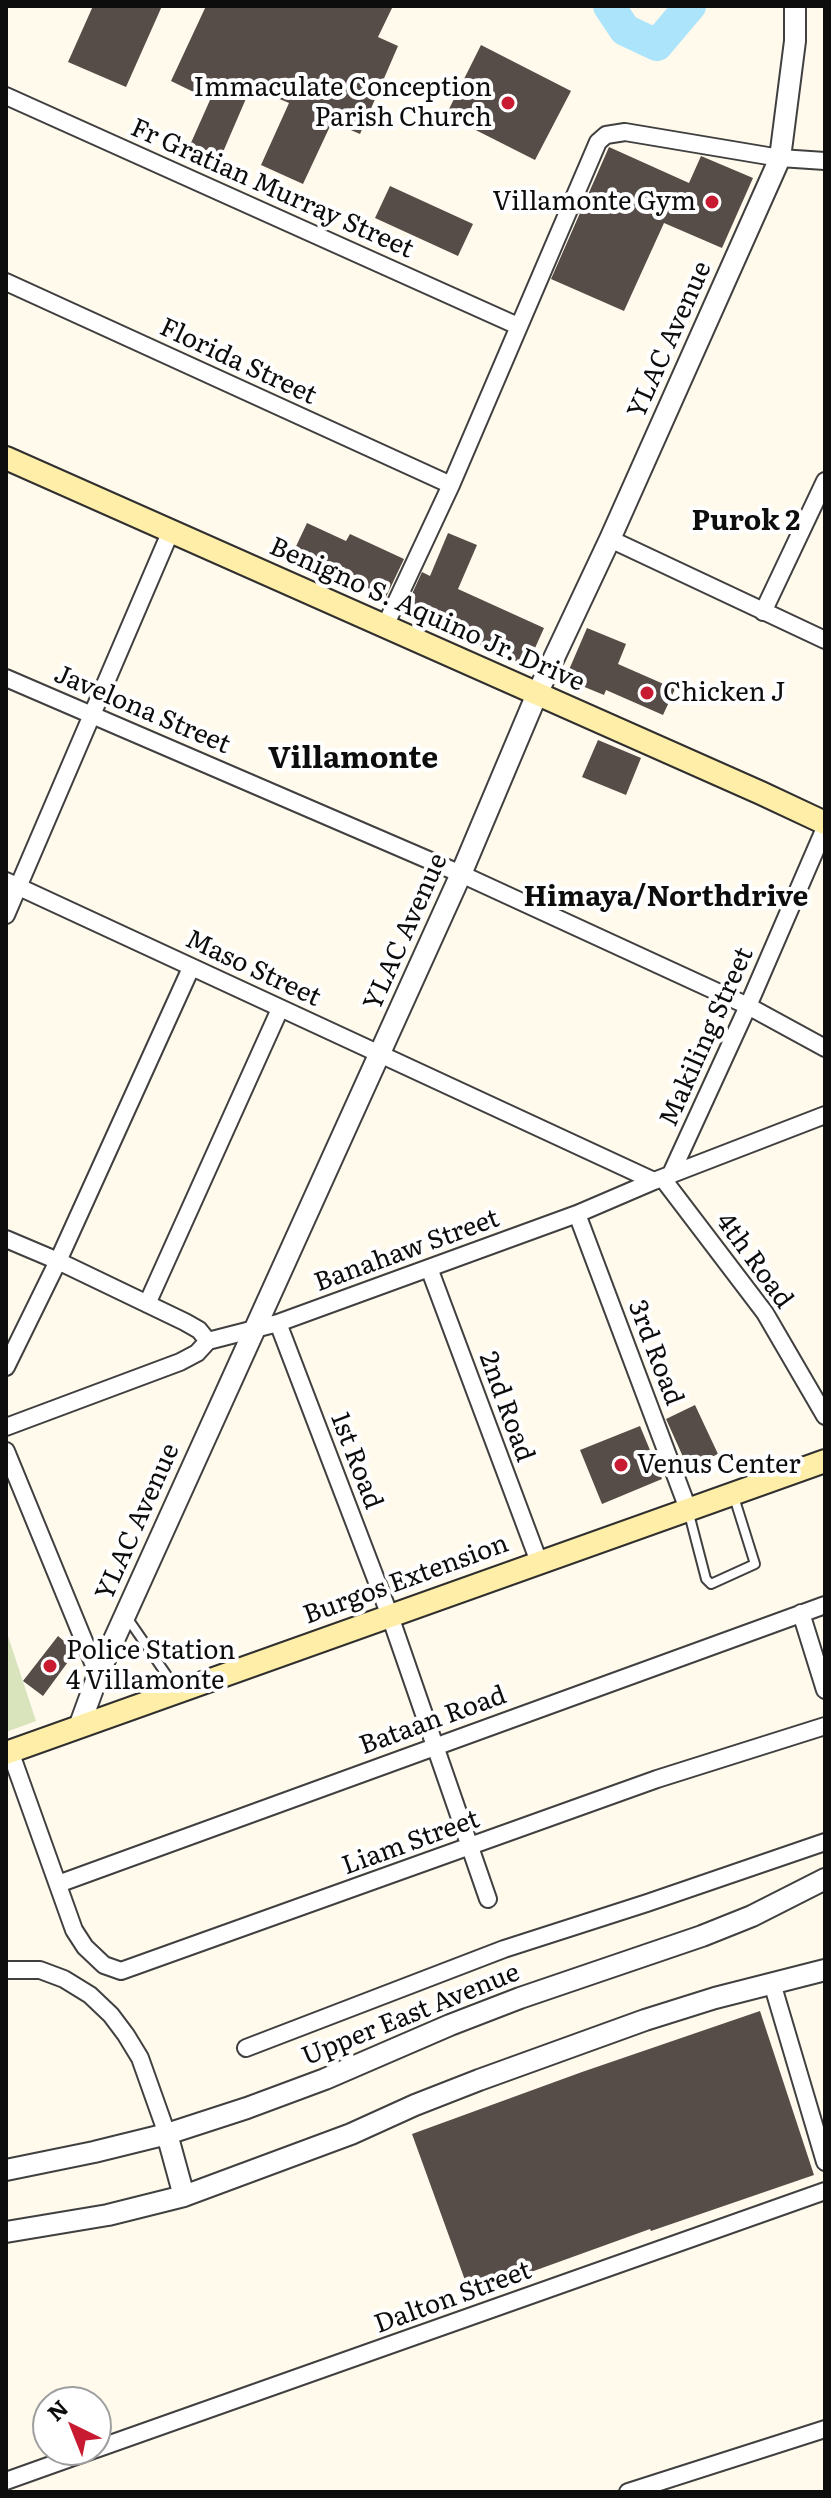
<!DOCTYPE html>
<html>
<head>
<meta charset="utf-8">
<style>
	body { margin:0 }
	#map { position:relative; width:831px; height:2498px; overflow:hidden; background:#fffaec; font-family:Literata,serif }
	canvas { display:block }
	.frame { position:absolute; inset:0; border:8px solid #0d0d0d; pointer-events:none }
	.north { position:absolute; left:32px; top:2386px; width:80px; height:80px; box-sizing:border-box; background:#fff; border:2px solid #9e9e9e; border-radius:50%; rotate:317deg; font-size:22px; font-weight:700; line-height:32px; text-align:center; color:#0d0d0d }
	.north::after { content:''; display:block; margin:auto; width:28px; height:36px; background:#c81a30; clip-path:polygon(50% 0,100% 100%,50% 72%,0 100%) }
</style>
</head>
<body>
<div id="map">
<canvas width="831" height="2498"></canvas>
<div class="frame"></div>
<div class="north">N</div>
</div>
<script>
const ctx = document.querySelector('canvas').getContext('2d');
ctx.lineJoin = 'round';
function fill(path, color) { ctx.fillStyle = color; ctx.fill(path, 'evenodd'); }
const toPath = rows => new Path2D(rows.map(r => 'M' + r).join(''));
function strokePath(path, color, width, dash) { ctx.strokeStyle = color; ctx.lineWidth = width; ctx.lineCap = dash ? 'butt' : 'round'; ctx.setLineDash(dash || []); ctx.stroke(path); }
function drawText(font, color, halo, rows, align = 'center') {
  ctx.font = font + ' Literata,serif'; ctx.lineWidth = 8; ctx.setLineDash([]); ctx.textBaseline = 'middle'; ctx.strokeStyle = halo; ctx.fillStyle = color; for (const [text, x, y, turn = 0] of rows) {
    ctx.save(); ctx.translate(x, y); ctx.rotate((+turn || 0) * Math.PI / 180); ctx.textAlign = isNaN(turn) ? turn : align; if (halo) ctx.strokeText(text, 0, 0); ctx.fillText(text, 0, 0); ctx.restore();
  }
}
const cemetery = toPath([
	[6,1630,36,1721,6,1732]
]);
const river = toPath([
	[609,6,625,30,657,45,690,6]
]);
const building = toPath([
	[93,6,162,6,126,87,68,62],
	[206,6,393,6,378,37,398,46,360,134,332,122,303,184,261,165,289,103,251,87,220,159,190,145,210,100,171,81],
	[481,45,571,91,535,160,446,115],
	[609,147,689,183,701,156,753,178,722,248,664,223,624,311,551,279],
	[390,186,473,224,458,256,375,218],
	[307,523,346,541,350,534,404,559,386,597,327,569,325,573,291,557],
	[448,533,477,545,458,589,544,628,527,666,407,612,409,608,406,607,422,572,430,576],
	[587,628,626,644,618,664,675,689,663,715,606,690,604,695,565,679],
	[598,740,641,758,626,795,582,777],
	[695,1405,718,1454,688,1468,666,1419],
	[640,1426,662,1479,602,1504,580,1450],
	[58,1636,76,1651,43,1696,23,1681],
	[760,2011,814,2175,651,2231,650,2229,470,2294,412,2134,582,2072]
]);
const service = toPath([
	[688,1510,706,1579,711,1584,755,1564,734,1497],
	[126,1616,177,1690]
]);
const minor = toPath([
	[6,96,518,326],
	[6,282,451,485],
	[610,539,825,640],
	[763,612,825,481],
	[385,626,451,485,598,142,606,135,625,132,780,158,825,161],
	[6,678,461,874,748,1006,825,1048],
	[6,881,654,1181],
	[6,915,170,533],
	[670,1176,748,1006,825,828],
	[663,1179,765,1313,825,1416],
	[577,1214,688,1509],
	[6,1239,58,1261,185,1322,199,1330,208,1341],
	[429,1268,539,1562],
	[147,1304,280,1009],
	[278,1323,390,1616,488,1899],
	[6,1367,58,1261,191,968],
	[6,1427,180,1362,197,1353,208,1341,278,1323,577,1214,654,1181,825,1115],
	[6,1451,98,1675],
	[801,1613,825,1690],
	[10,1751,74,1930,85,1947,104,1965,121,1971,657,1779,825,1726],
	[58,1884,825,1605],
	[6,1970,40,1970,64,1979,90,1995,111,2015,126,2035,140,2058,167,2134],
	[772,1983,825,2162],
	[246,2048,504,1949,647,1903,825,1842],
	[96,2449,825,2191],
	[6,2481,93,2450],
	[628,2492,825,2429]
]);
const tertiary = toPath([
	[79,1727,98,1675,461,874,537,694,610,539,780,158,795,41,795,6],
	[167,2134,184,2196],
	[6,2170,94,2152,167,2134,247,2108,325,2079,450,2025,520,1998,702,1936,752,1916,825,1879],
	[6,2232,108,2215,184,2196,351,2134,415,2105,479,2080,645,2020,715,1998,825,1970]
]);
const secondary = toPath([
	[6,458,761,793,825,823],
	[6,1753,825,1461]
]);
const markers = [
	[508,103,8,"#c81a30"],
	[712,202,8,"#c81a30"],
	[647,693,8,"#c81a30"],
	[621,1465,8,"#c81a30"],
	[50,1666,8,"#c81a30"]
];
const poiNames = [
	["Immaculate Conception",492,88,"right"],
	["Parish Church",492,118,"right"],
	["Villamonte Gym",696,202,"right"],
	["Chicken J",663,693],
	["Venus Center",637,1465],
	["Police Station",66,1651],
	["4 Villamonte",66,1681]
];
const streetNames = [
	["Fr Gratian Murray Street",272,189,24],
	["YLAC Avenue",670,340,-66],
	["Florida Street",238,362,25],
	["Benigno S. Aquino Jr. Drive",427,615,24],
	["Javelona Street",142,710,23],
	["YLAC Avenue",406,932,-66],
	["Maso Street",253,969,25],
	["Makiling Street",707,1037,-66],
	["Banahaw Street",407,1251,-20],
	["4th Road",754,1261,54],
	["3rd Road",655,1353,69],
	["2nd Road",506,1407,70],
	["1st Road",356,1461,69],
	["YLAC Avenue",138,1522,-66],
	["Burgos Extension",406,1580,-20],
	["Bataan Road",433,1721,-20],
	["Liam Street",411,1843,-20],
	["Upper East Avenue",411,2015,-22],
	["Dalton Street",453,2298,-20]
];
const neighbourhoodNames = [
	["Purok 2",746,522],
	["Himaya/Northdrive",666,898]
];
const quarterNames = [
	["Villamonte",353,759]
];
fill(cemetery, '#d9e3bc');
strokePath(river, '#ace4fb', 32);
fill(building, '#564c48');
strokePath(service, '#404040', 12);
strokePath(minor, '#404040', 20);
strokePath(tertiary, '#404040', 24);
strokePath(secondary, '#2f2f2f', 26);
strokePath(service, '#fff', 8);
strokePath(minor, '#fff', 16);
strokePath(tertiary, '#fff', 20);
strokePath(secondary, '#ffeea7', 22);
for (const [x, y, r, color] of markers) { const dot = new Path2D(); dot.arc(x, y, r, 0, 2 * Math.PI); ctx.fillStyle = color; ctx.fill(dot); strokePath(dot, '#fff', 3); }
drawText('26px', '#0d0d0d', '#fff', poiNames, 'left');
drawText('26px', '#0d0d0d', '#fff', streetNames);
drawText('bold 28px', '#0d0d0d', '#fff', neighbourhoodNames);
drawText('bold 30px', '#0d0d0d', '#fff', quarterNames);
</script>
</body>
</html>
